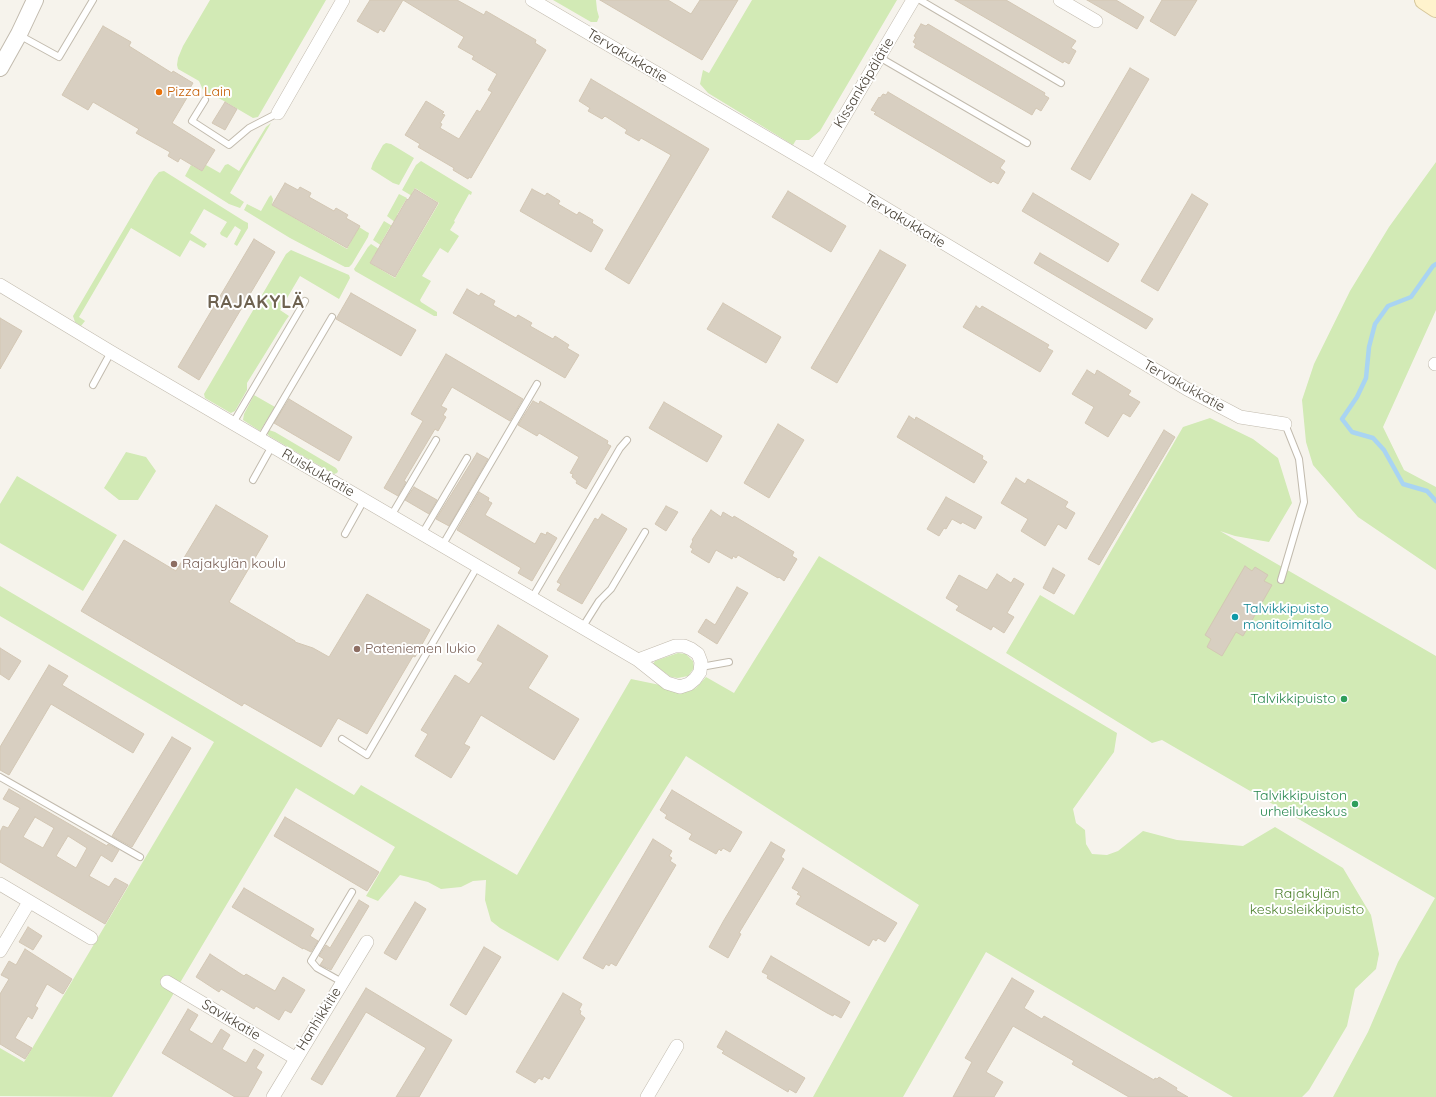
<!DOCTYPE html>
<html>
<head>
<meta charset="utf-8">
<style>
	body { margin:0 }
	canvas { display:block; background:#f6f3ec }
</style>
</head>
<body>
<canvas width="1436" height="1097"></canvas>
<script>
const ctx = document.querySelector('canvas').getContext('2d');
ctx.lineJoin = 'round';
function fill(path, color) { ctx.fillStyle = color; ctx.fill(path, 'evenodd'); }
const toPath = rows => new Path2D(rows.map(r => 'M' + r).join(''));
function strokePath(path, color, width, dash) { ctx.strokeStyle = color; ctx.lineWidth = width; ctx.lineCap = dash ? 'butt' : 'round'; ctx.setLineDash(dash || []); ctx.stroke(path); }
function drawText(font, color, halo, rows, align = 'center') {
  ctx.font = font + ' Quicksand,sans-serif'; ctx.lineWidth = 4; ctx.setLineDash([]); ctx.textBaseline = 'middle'; ctx.strokeStyle = halo; ctx.fillStyle = color; for (const [text, x, y, turn = 0] of rows) {
    ctx.save(); ctx.translate(x, y); ctx.rotate((+turn || 0) * Math.PI / 180); ctx.textAlign = isNaN(turn) ? turn : align; if (halo) ctx.strokeText(text, 0, 0); ctx.fillText(text, 0, 0); ctx.restore();
  }
}
const green = toPath([
	[210,0,326,0,258,117,253,118,224,101,203,90,199,81,178,69,177,65,178,58,183,46],
	[553,0,596,0,597,10,599,17,597,22,591,22],
	[752,0,897,0,820,131,809,140,796,140,793,145,708,93,700,84,703,70,709,73],
	[271,123,230,193,244,202,240,208,229,204,185,176,191,165,202,171,206,165,220,173,225,165,228,164,239,171,266,127],
	[386,143,391,144,414,158,399,185,393,183,371,169,373,163,383,145],
	[421,161,472,192,471,195,469,194,454,221,455,222,450,230,459,236,448,253,440,248,422,276,431,281,420,300,421,302,437,312,437,316,434,316,355,271,354,269,368,247,371,244,379,249,378,256,375,254,370,263,395,278,439,203,415,188,412,193,413,194,412,196,402,190,416,165],
	[1436,162,1436,310,1383,427,1404,470,1436,487,1436,570,1358,517,1313,465,1306,442,1302,400,1314,364,1350,291,1389,227],
	[164,171,244,221,248,223,248,228,237,246,234,244,241,230,235,226,227,238,221,235,220,233,227,222,204,209,190,233,207,244,204,248,190,240,180,257,131,228,79,317,85,321,81,326,75,322,73,316,154,178,159,172],
	[399,194,407,198,397,215,400,217,396,223,387,216],
	[271,195,273,199,272,205,347,249,359,227,367,232,369,233,368,237,352,264,349,267,345,267,290,238,244,210,247,204,261,211,269,197],
	[384,221,394,227,393,228,390,227,381,243,383,245,382,246,373,240],
	[291,250,349,275,350,278,339,299,300,276,280,310,289,316,286,320,247,383,247,390,235,411,231,413,229,412,205,398,204,394,286,254],
	[254,395,275,407,260,431,243,420,244,414],
	[1210,418,1253,439,1278,458,1292,503,1269,542,1235,536,1220,531,1436,656,1436,1097,1333,1097,1368,1032,1398,962,1435,898,1162,740,1152,743,1006,653,1040,595,1074,615,1183,427],
	[269,430,275,432,336,468,338,471,337,473,334,474,269,436,267,433],
	[126,452,146,457,156,471,138,500,119,500,104,488],
	[17,476,117,535,83,591,0,543,0,504],
	[819,556,1117,733,1114,752,1073,809,1076,823,1085,830,1086,844,1092,854,1107,855,1118,851,1143,831,1177,840,1243,846,1275,827,1343,868,1371,915,1379,954,1376,969,1355,989,1347,1026,1309,1090,1302,1097,1233,1097,986,952,903,1097,813,1097,919,905,686,756,558,961,500,928,491,921,485,900,486,880,473,881,461,887,441,889,428,882,400,875,378,901,366,896,395,847,296,788,112,1097,0,1096,0,1048,24,1062,214,742,0,616,0,586,354,795,361,785,517,875,631,679,660,685,667,689,679,693,690,691,696,688,706,677,734,693],
	[678,653,686,654,693,661,694,668,688,676,678,678,671,677,653,664,655,661]
]);
const stream = toPath([
	[1436,264,1433,266,1411,297,1388,306,1375,324,1369,347,1366,378,1357,397,1342,419,1352,432,1373,438,1384,450,1403,484,1427,491,1436,501]
]);
const building = toPath([
	[370,0,457,0,484,15,486,11,536,40,535,43,546,50,471,178,469,177,468,179,453,170,454,168,418,147,420,144,405,135,426,101,444,112,442,114,445,115,440,123,442,124,440,128,459,139,477,110,480,112,492,92,488,90,497,74,472,59,474,56,458,47,464,37,403,0,384,32,380,29,378,33,357,21,370,0],
	[600,0,668,0,691,14,700,0,738,0,702,60,600,0],
	[955,0,1006,0,1076,41,1071,48,1076,51,1069,64,1064,61,1063,63,955,0],
	[1087,0,1116,0,1144,17,1137,29,1087,0],
	[1162,0,1197,0,1175,36,1150,21,1162,0],
	[921,24,926,26,928,24,1045,93,1044,95,1049,98,1041,111,1036,108,1032,115,914,47,916,44,913,42,916,37,914,36,921,24],
	[103,26,131,42,129,46,172,73,173,71,193,83,186,95,188,96,172,123,215,150,202,171,180,158,178,162,168,156,170,152,136,133,139,129,93,102,88,110,62,95,103,26],
	[1130,68,1149,79,1090,180,1071,169,1130,68],
	[591,79,709,149,629,284,605,269,671,155,641,138,639,141,625,133,627,130,605,116,602,119,588,111,590,108,579,101,591,79],
	[888,92,1005,161,1000,168,1005,172,998,184,993,181,991,183,874,114,876,112,871,110,879,97,880,98,883,94,886,95,888,92],
	[225,102,237,109,225,130,212,123,225,102],
	[285,183,298,190,300,187,311,193,309,197,334,211,336,208,348,215,346,218,360,226,347,248,272,205,285,183],
	[415,189,438,203,395,277,370,263,407,199,408,200,415,189],
	[532,189,545,196,547,193,560,201,558,204,577,215,579,212,593,220,592,223,603,230,591,252,520,211,532,189],
	[788,191,846,226,831,252,772,217,788,191],
	[1033,193,1119,244,1108,262,1022,211,1033,193],
	[1192,194,1208,204,1158,291,1141,281,1192,194],
	[254,239,275,252,199,380,178,367,254,239],
	[880,250,906,265,837,383,811,368,880,250],
	[1040,253,1153,319,1146,329,1034,263,1040,253],
	[467,289,479,296,481,293,495,301,493,305,516,318,518,315,532,323,530,326,553,339,555,336,569,345,567,348,579,355,565,378,453,313,467,289],
	[351,293,416,330,401,356,336,319,351,293],
	[723,303,781,337,766,363,707,329,723,303],
	[976,306,980,309,982,306,1049,345,1047,348,1053,351,1040,372,963,327,976,306],
	[0,318,22,331,0,369,0,318],
	[446,354,523,399,510,421,452,387,441,406,447,409,443,415,446,417,438,431,435,429,404,481,406,482,398,496,384,488,423,421,411,414,446,354],
	[1087,370,1095,375,1097,370,1131,391,1128,395,1140,402,1130,417,1123,413,1108,437,1085,423,1094,407,1072,394,1087,370],
	[289,399,352,437,339,461,274,423,289,399],
	[533,401,539,404,540,401,608,441,607,444,611,446,586,489,576,483,577,481,572,477,573,474,570,473,579,457,539,433,537,436,518,425,533,401],
	[664,402,722,436,707,462,649,428,664,402],
	[909,416,915,420,916,417,983,456,982,459,987,462,974,483,897,437,909,416],
	[778,424,804,440,769,498,744,483,778,424],
	[1164,430,1175,437,1099,565,1088,559,1164,430],
	[477,453,488,459,449,526,436,519,477,453],
	[1016,478,1025,484,1028,479,1068,502,1065,507,1075,513,1066,529,1058,524,1045,546,1021,531,1028,519,1001,503,1016,478],
	[414,487,437,500,429,514,405,500,414,487],
	[479,492,489,498,488,501,492,503,485,515,499,523,535,544,541,533,546,535,547,532,557,538,532,581,518,573,521,568,457,530,479,492],
	[946,497,982,517,975,529,962,522,961,524,952,519,946,529,944,528,939,536,927,529,946,497],
	[216,505,268,536,229,602,295,641,295,642,313,648,329,657,367,594,430,630,415,657,413,656,367,734,338,718,321,747,244,703,242,706,81,611,124,540,176,571,216,505],
	[666,506,678,512,666,531,655,524,666,506],
	[711,510,721,517,723,512,733,518,734,516,794,552,792,556,797,559,784,581,779,577,778,578,738,555,736,558,733,556,732,559,716,550,709,563,691,552,693,549,690,547,693,541,692,540,711,510],
	[602,514,627,529,582,604,557,590,561,584,557,582,595,518,598,520,602,514],
	[1245,566,1252,571,1255,567,1268,575,1264,581,1272,585,1243,636,1236,632,1222,656,1207,647,1211,639,1205,635,1245,566],
	[1053,568,1065,575,1054,594,1043,588,1053,568],
	[997,574,1011,583,1014,578,1024,584,1007,613,1014,617,1004,633,993,626,991,630,956,610,959,606,946,598,959,575,987,590,997,574],
	[737,587,748,593,717,644,698,632,706,619,715,625,737,587],
	[498,625,548,656,528,688,579,719,554,760,481,715,464,744,470,747,451,778,415,756,428,734,421,730,455,675,469,684,483,663,477,660,498,625],
	[0,648,21,661,9,680,0,674,0,648],
	[49,665,68,676,62,685,144,734,133,753,51,704,9,775,0,770,0,747,49,665],
	[172,737,191,748,132,847,112,836,172,737],
	[9,789,107,846,108,844,119,850,112,862,101,855,89,876,109,887,115,878,128,885,105,924,0,862,0,832,3,826,8,828,20,808,3,799,9,789],
	[35,817,54,828,43,848,23,837,35,817],
	[68,836,87,848,76,868,56,856,68,836],
	[672,790,742,832,730,852,723,848,721,851,719,849,716,854,689,839,692,834,665,818,667,815,660,810,672,790],
	[285,817,379,872,367,891,274,836,285,817],
	[653,839,672,851,669,856,672,858,670,861,676,865,616,966,611,963,609,966,606,964,603,969,583,958,653,839],
	[771,842,785,850,781,857,784,859,739,933,741,934,728,958,709,947,724,920,771,842],
	[803,868,897,923,885,942,878,938,876,941,873,939,869,946,796,904,801,896,797,894,799,892,792,888,803,868],
	[244,888,314,929,310,936,318,941,311,952,303,948,303,949,232,907,244,888],
	[359,900,369,906,331,970,320,965,324,959,319,956,326,945,330,948,359,900],
	[415,902,426,909,396,960,384,953,415,902],
	[28,927,42,936,33,950,19,942,28,927],
	[484,947,501,957,466,1015,450,1005,484,947],
	[25,949,72,979,63,994,47,984,35,1006,38,1008,32,1019,28,1016,15,1038,32,1048,25,1059,0,1044,0,994,9,979,1,975,9,961,16,965,25,949],
	[210,954,244,976,246,974,275,991,283,977,305,990,291,1013,285,1010,279,1020,256,1006,254,1009,221,989,219,992,196,977,210,954],
	[771,956,850,1002,841,1018,834,1014,833,1016,827,1013,767,978,768,975,762,972,771,956],
	[1012,978,1034,991,1024,1008,1042,1019,1044,1016,1154,1080,1155,1078,1157,1079,1159,1077,1177,1088,1176,1090,1188,1097,1129,1097,1072,1064,1074,1061,1013,1026,986,1072,1003,1082,994,1097,953,1097,972,1062,965,1058,1012,978],
	[366,988,452,1040,419,1097,396,1097,426,1048,366,1012,322,1085,311,1079,366,988],
	[563,993,582,1004,579,1010,581,1011,580,1014,585,1018,549,1079,544,1076,542,1080,539,1078,535,1083,516,1072,563,993],
	[188,1009,198,1015,189,1030,212,1044,221,1029,230,1035,222,1049,246,1063,254,1049,264,1055,256,1068,262,1072,248,1097,235,1097,162,1053,188,1009],
	[726,1031,805,1078,796,1093,789,1089,788,1092,783,1089,722,1053,724,1051,717,1047,726,1031]
]);
const service = toPath([
	[920,0,1061,83],
	[19,35,59,57,93,0],
	[879,57,1027,143],
	[205,100,192,121,229,145,249,128,278,113],
	[93,385,111,352],
	[233,423,305,301],
	[260,439,332,317],
	[253,480,272,446],
	[391,516,436,440],
	[345,534,364,500],
	[422,534,467,458],
	[442,546,537,384],
	[1281,580,1304,502,1299,459,1285,424],
	[532,598,620,448,627,440],
	[582,628,599,601,611,589,645,532],
	[701,667,729,662],
	[342,739,367,755,477,567],
	[0,777,140,857],
	[342,982,317,968,311,961,352,892]
]);
const minor = toPath([
	[532,0,815,166,1187,389,1240,417,1285,424],
	[1060,0,1096,21],
	[278,113,343,0],
	[815,166,913,0],
	[0,285,111,352,638,660,667,683,680,687,689,684,695,679,700,672,701,662,698,654,691,649,684,646,675,646,638,660],
	[1435,364,1436,364],
	[0,884,91,938],
	[0,951,29,902],
	[167,982,295,1058],
	[273,1097,367,942],
	[647,1097,677,1046]
]);
const tertiary = toPath([
	[0,68,19,34,35,0]
]);
const secondary = toPath([
	[1424,0,1436,8]
]);
const markers = [
	[159,92,4,"#e8710a"],
	[174,564,4,"#8d6e63"],
	[1235,617,4,"#0f9aa8"],
	[357,649,4,"#8d6e63"],
	[1344,699,4,"#2e9e5b"],
	[1355,804,4,"#2e9e5b"]
];
const streetNames = [
	["Tervakukkatie",627,56,31],
	["Kissankäpälätie",864,83,-59],
	["Tervakukkatie",905,221,31],
	["Tervakukkatie",1184,386,29],
	["Ruiskukkatie",318,473,30],
	["Hanhikkitie",319,1019,-58],
	["Savikkatie",231,1020,31]
];
const foodNames = [
	["Pizza Lain",167,92]
];
const educationNames = [
	["Rajakylän koulu",182,564],
	["Pateniemen lukio",365,649]
];
const cultureNames = [
	["Talvikkipuisto",1243,609],
	["monitoimitalo",1243,625]
];
const leisureNames = [
	["Talvikkipuisto",1336,699],
	["Talvikkipuiston",1347,796],
	["urheilukeskus",1347,812]
];
const parkNames = [
	["Rajakylän",1307,894],
	["keskusleikkipuisto",1307,910]
];
const districtNames = [
	["RAJAKYLÄ",256,303]
];
fill(green, '#d2eab5');
strokePath(stream, '#a9d4f2', 4.5);
fill(building, '#d8cfc1');
strokePath(building, '#d3c7b4', 1);
strokePath(service, '#c2bbae', 8);
strokePath(minor, '#c2bbae', 14);
strokePath(tertiary, '#c2bbae', 18);
strokePath(secondary, '#d6c79b', 20);
strokePath(service, '#fff', 6);
strokePath(minor, '#fff', 13);
strokePath(tertiary, '#fff', 16);
strokePath(secondary, '#fff3cd', 18);
for (const [x, y, r, color] of markers) { const dot = new Path2D(); dot.arc(x, y, r, 0, 2 * Math.PI); ctx.fillStyle = color; ctx.fill(dot); strokePath(dot, '#fff', 1.5); }
drawText('14px', '#4b4439', '#fff', streetNames);
drawText('14px', '#c56008', '#fff', foodNames, 'left');
drawText('14px', '#785e54', '#fff', educationNames, 'left');
drawText('14px', '#0d838f', '#fff', cultureNames, 'left');
drawText('14px', '#27864d', '#fff', leisureNames, 'right');
drawText('14px', '#4a7f2a', '#fff', parkNames);
ctx.letterSpacing = '1px';
drawText('bold 18px', '#6e6250', '#fff', districtNames);
ctx.letterSpacing = '0px';
</script>
</body>
</html>
